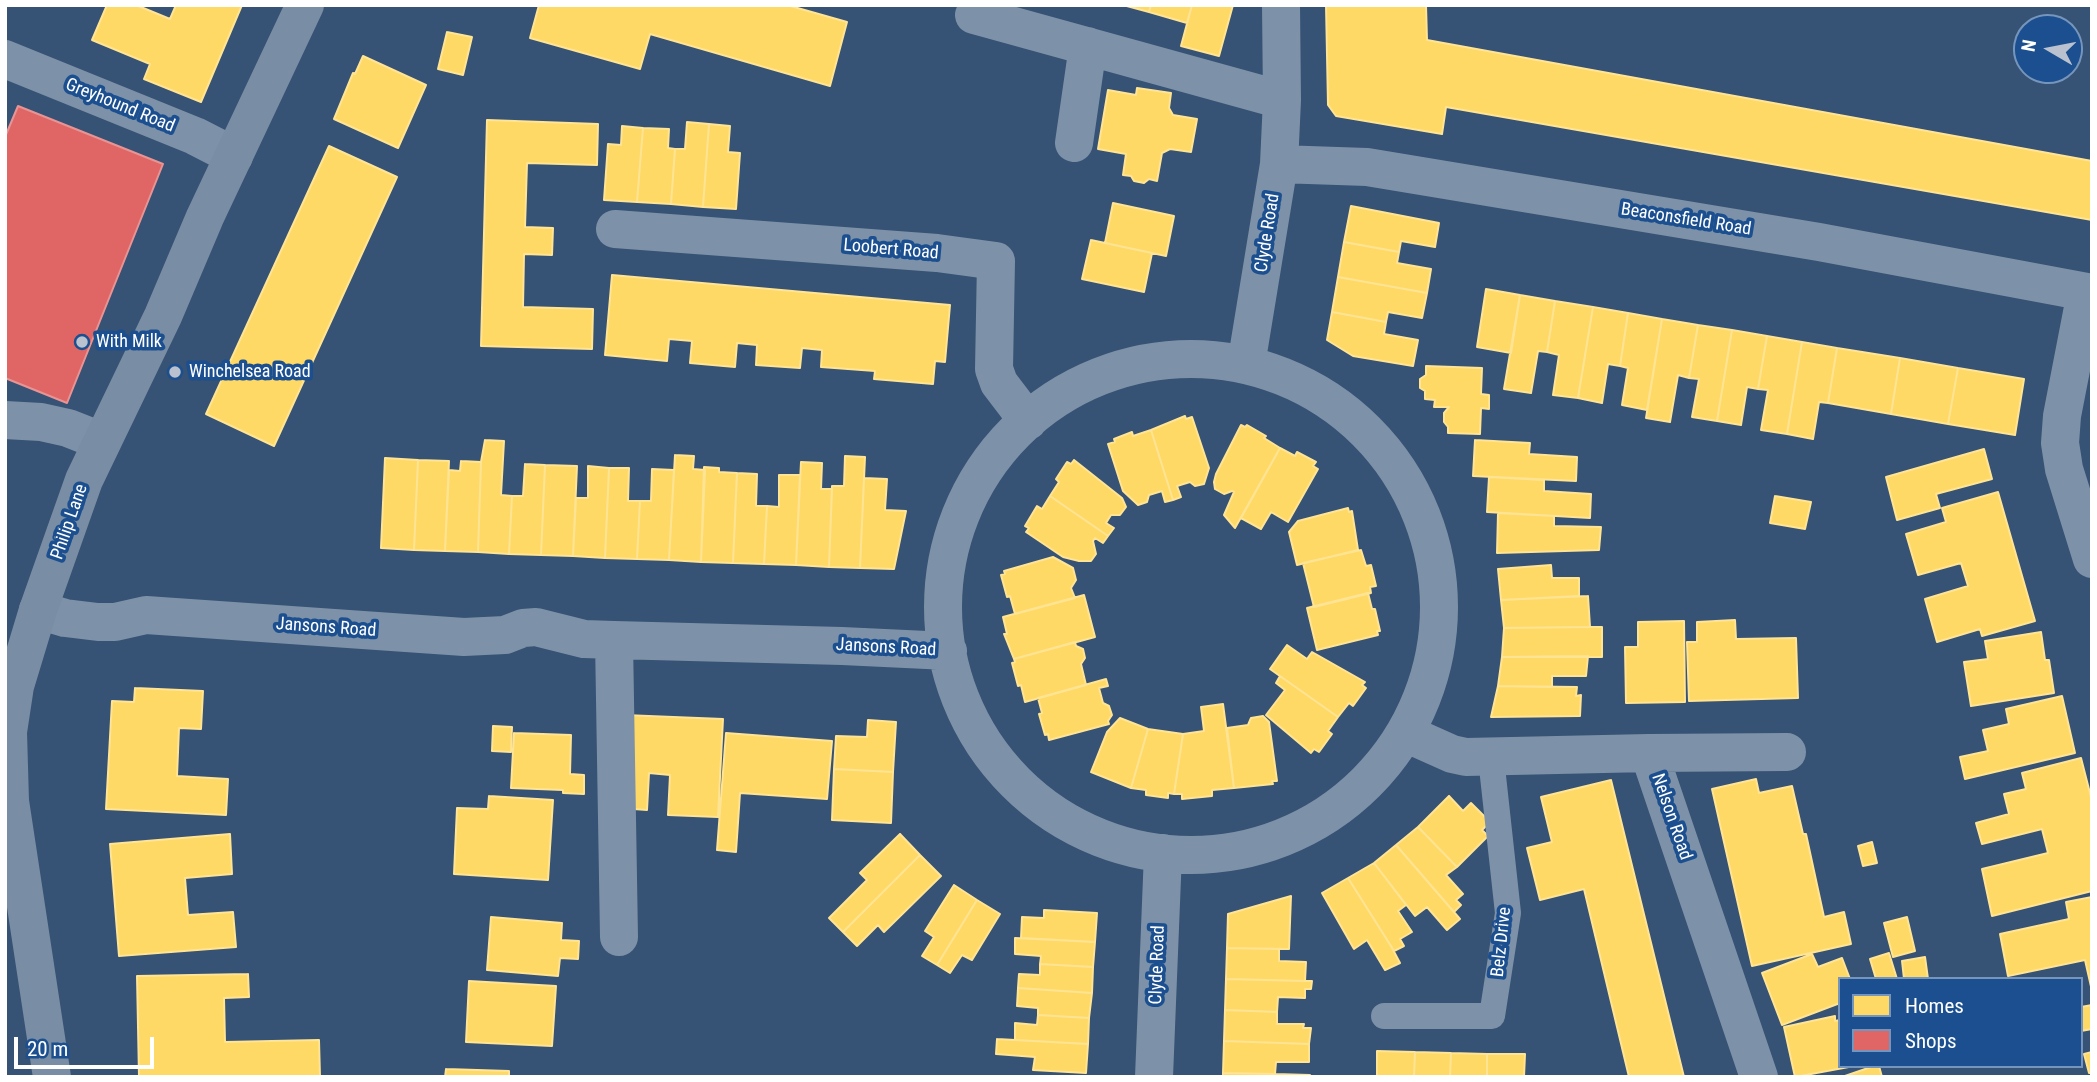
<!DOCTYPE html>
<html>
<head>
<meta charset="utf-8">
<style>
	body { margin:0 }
	#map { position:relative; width:2097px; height:1082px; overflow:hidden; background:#365274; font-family:"Roboto Condensed",sans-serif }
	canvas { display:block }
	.frame { position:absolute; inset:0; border:7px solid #fff; pointer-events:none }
	.legend { position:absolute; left:1838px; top:977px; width:245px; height:91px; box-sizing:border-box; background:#1b4f8f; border:2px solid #7695bc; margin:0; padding:9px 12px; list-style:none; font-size:21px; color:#fff }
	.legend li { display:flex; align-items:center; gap:14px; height:35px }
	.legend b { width:35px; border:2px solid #7695bc }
	.north { position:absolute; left:2013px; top:14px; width:70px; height:70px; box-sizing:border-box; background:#1b4f8f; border:2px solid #7695bc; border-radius:50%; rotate:280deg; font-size:19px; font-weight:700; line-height:28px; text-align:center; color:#fff }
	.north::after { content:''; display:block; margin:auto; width:24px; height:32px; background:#b9c2ce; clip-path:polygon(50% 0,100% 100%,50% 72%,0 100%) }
	.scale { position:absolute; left:14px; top:1037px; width:140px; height:32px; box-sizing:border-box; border:4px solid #fff; border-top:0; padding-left:9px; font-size:21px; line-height:24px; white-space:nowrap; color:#fff; -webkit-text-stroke:5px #1b4f8f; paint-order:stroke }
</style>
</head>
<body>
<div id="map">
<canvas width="2097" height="1082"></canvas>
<div class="frame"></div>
<ul class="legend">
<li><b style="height:19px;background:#ffd966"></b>Homes</li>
<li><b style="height:19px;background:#e06666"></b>Shops</li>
</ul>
<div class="north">N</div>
<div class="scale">20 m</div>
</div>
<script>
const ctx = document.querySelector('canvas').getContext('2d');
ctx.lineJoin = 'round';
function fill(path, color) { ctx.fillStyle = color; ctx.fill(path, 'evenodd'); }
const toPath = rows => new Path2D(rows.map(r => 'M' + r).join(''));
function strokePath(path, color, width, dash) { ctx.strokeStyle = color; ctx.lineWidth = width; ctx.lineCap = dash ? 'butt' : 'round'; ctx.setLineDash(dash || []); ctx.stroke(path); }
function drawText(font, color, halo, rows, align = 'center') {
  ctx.font = font + ' "Roboto Condensed",sans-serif'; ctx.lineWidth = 7; ctx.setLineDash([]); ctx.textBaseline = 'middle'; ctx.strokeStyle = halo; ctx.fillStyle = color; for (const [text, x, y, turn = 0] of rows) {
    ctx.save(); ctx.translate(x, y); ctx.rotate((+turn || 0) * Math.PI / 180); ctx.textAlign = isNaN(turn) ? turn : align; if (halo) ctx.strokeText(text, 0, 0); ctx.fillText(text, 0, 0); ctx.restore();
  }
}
const homes = toPath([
	[107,5,136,5,170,19,176,5,242,5,201,102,144,79,150,64,92,40,107,5],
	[539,5,787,5,847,22,830,86,650,34,640,69,530,38,539,5],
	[1123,5,1151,5,1149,12,1123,5],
	[1151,5,1192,5,1187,23,1149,12,1151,5],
	[1192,5,1233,5,1219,56,1181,46,1192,5],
	[1326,5,1426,5,1427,40,2092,161,2092,220,1446,107,1442,134,1336,116,1328,105,1326,5],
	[447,32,472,37,463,75,438,69,447,32],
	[363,56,426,85,398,148,334,119,353,73,355,74,363,56],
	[1137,88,1171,93,1169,108,1173,115,1197,119,1191,152,1170,149,1162,153,1157,181,1149,179,1144,183,1134,181,1131,176,1123,175,1126,154,1098,149,1108,90,1136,95,1137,88],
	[487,120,598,124,597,165,527,163,525,227,553,228,552,255,524,254,523,307,593,309,592,349,481,346,487,120],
	[687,122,709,124,703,207,671,204,675,149,685,149,687,122],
	[709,124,730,126,728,152,740,153,736,209,703,207,709,124],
	[622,126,643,128,637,202,604,200,608,144,621,145,622,126],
	[643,128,669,129,668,148,675,149,671,204,637,202,643,128],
	[329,146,397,177,274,446,206,414,329,146],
	[1113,203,1174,216,1166,256,1105,243,1113,203],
	[1351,206,1439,223,1435,247,1401,241,1399,252,1344,242,1351,206],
	[1091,240,1152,253,1144,292,1082,279,1091,240],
	[1344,242,1399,252,1397,263,1431,269,1427,293,1338,277,1344,242],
	[612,275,950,305,945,362,935,361,933,384,874,379,875,371,821,367,822,350,802,348,800,368,756,365,757,345,737,343,735,367,690,363,692,341,669,339,667,361,605,355,612,275],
	[1338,277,1427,293,1422,318,1388,312,1386,322,1332,312,1338,277],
	[1486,289,1520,295,1511,353,1477,347,1486,289],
	[1520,295,1555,301,1547,352,1538,351,1531,393,1504,389,1520,295],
	[1555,301,1593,307,1578,398,1553,395,1559,355,1547,352,1555,301],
	[1593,307,1628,313,1620,366,1608,364,1602,403,1578,398,1593,307],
	[1332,312,1386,322,1384,334,1418,340,1413,366,1353,356,1327,340,1332,312],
	[1628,313,1662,319,1647,410,1622,405,1628,368,1620,366,1628,313],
	[1662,319,1698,325,1689,378,1678,375,1670,422,1646,418,1662,319],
	[1698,325,1732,330,1717,421,1692,417,1699,379,1689,378,1698,325],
	[1732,330,1767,336,1758,389,1747,387,1741,425,1717,421,1732,330],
	[1767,336,1802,342,1787,434,1761,430,1768,390,1758,389,1767,336],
	[1802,342,1837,348,1828,403,1819,402,1813,439,1787,434,1802,342],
	[1837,348,1900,358,1891,414,1828,403,1837,348],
	[1900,358,1958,368,1948,424,1891,414,1900,358],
	[1426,366,1482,368,1481,394,1489,395,1489,409,1481,408,1480,434,1448,433,1448,427,1444,422,1444,413,1449,407,1434,407,1435,400,1425,399,1425,391,1420,388,1420,379,1426,375,1426,366],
	[1958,368,2024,379,2015,435,1948,424,1958,368],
	[1185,416,1186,419,1192,417,1209,468,1204,484,1195,486,1190,482,1177,486,1181,497,1173,500,1151,430,1185,416],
	[1241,425,1245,427,1247,425,1266,436,1264,438,1280,448,1235,528,1224,515,1234,492,1232,491,1224,494,1215,489,1214,482,1216,474,1241,425],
	[1151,430,1173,500,1165,502,1162,491,1149,495,1147,502,1138,505,1123,491,1108,444,1115,442,1114,439,1132,432,1133,436,1151,430],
	[485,440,504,441,501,495,512,496,509,554,478,552,481,462,485,440],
	[1475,440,1530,443,1529,454,1577,457,1576,481,1473,476,1475,440],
	[1280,448,1295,456,1297,452,1316,462,1313,466,1318,469,1288,522,1271,512,1261,529,1241,518,1280,448],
	[1984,449,1992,479,1936,494,1940,508,1897,520,1886,477,1984,449],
	[675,455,694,456,693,469,705,470,701,562,669,560,675,455],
	[845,456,865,457,860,568,829,567,832,486,844,486,845,456],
	[385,458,418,460,414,550,381,548,385,458],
	[418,460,449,461,445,551,414,550,418,460],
	[1074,460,1122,498,1126,507,1120,515,1111,515,1106,523,1114,528,1108,536,1050,496,1059,482,1056,479,1067,462,1071,464,1074,460],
	[461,461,481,462,478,552,445,551,449,470,460,471,461,461],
	[801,462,822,463,821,489,832,489,829,567,796,565,801,462],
	[525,464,545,465,541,555,509,554,512,496,523,496,525,464],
	[545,465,577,466,573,556,541,555,545,465],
	[588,466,609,468,605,558,573,556,576,498,588,498,588,466],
	[704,467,719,468,719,472,737,473,733,563,701,562,704,467],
	[609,468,629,468,628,501,640,501,637,559,605,558,609,468],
	[652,469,674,470,669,560,637,559,640,501,651,501,652,469],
	[737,473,757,474,756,506,767,506,764,564,733,563,737,473],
	[779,475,800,475,796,565,764,564,767,506,779,507,779,475],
	[1489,477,1544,480,1544,491,1591,494,1590,518,1487,512,1489,477],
	[864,478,887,479,885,510,906,511,894,569,860,568,864,478],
	[1998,492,2035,621,1982,636,1980,629,1937,642,1925,599,1968,586,1961,563,1918,575,1906,534,1946,522,1942,508,1998,492],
	[1050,496,1108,536,1103,543,1095,538,1093,541,1096,554,1091,561,1079,561,1063,557,1026,532,1029,528,1025,526,1037,506,1042,509,1050,496],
	[1775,496,1811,502,1805,529,1770,523,1775,496],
	[1348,508,1349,512,1352,511,1358,550,1297,565,1289,532,1298,521,1348,508],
	[1498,513,1554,516,1554,526,1601,527,1599,550,1497,553,1498,513],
	[1361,550,1366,566,1371,565,1376,586,1370,587,1371,593,1314,607,1303,563,1361,550],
	[1053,557,1073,568,1076,580,1071,588,1075,598,1015,614,1010,596,1007,597,1001,575,1005,574,1004,571,1053,557],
	[1551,565,1552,578,1579,578,1579,596,1501,600,1498,569,1551,565],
	[1368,593,1372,609,1375,609,1380,631,1377,631,1378,635,1317,650,1307,608,1368,593],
	[1084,595,1095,637,1014,659,1004,634,1007,634,1003,617,1084,595],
	[1588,596,1590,627,1504,628,1501,600,1588,596],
	[1735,620,1736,639,1796,638,1798,698,1689,701,1687,642,1697,642,1697,622,1735,620],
	[1684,621,1685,702,1626,703,1625,647,1638,647,1638,622,1684,621],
	[1590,627,1602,627,1602,657,1502,657,1504,628,1590,627],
	[2041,632,2045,660,2049,660,2054,693,1971,706,1964,662,1988,659,1985,641,2041,632],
	[1075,642,1076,646,1083,649,1085,658,1081,664,1086,685,1025,702,1021,685,1018,686,1012,663,1015,662,1014,659,1075,642],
	[1287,645,1307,659,1312,652,1365,682,1362,685,1366,688,1353,706,1349,703,1338,717,1270,669,1287,645],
	[1588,656,1586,676,1552,676,1552,687,1498,686,1502,657,1588,656],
	[1280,676,1338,717,1328,731,1332,734,1319,752,1314,749,1311,753,1266,715,1285,690,1276,683,1280,676],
	[1106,679,1108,686,1099,688,1103,703,1109,706,1112,715,1108,721,1109,724,1049,740,1048,734,1045,735,1039,714,1042,713,1038,698,1106,679],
	[1498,686,1577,687,1576,696,1581,695,1580,716,1491,717,1498,686],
	[135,688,203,691,201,729,179,728,177,776,228,779,226,815,106,809,112,701,134,702,135,688],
	[2062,696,2075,753,1965,779,1960,757,1988,751,1983,730,2009,724,2006,709,2062,696],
	[1223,704,1234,788,1212,790,1212,796,1182,799,1182,794,1174,794,1183,734,1204,731,1201,707,1223,704],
	[624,715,723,719,718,817,668,815,670,775,649,773,647,810,620,808,624,715],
	[1263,716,1269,722,1277,781,1272,781,1273,784,1234,788,1227,728,1248,725,1251,718,1263,716],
	[1120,718,1148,729,1131,788,1091,772,1107,732,1120,718],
	[868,720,896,722,893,772,834,769,836,736,867,737,868,720],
	[493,726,512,727,511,752,492,751,493,726],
	[1148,729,1183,734,1174,794,1168,793,1168,798,1146,795,1146,790,1131,788,1148,729],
	[514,733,571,735,570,774,584,775,584,794,563,793,563,790,511,788,514,733],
	[726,733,832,741,827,799,740,793,736,852,717,850,726,733],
	[2081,758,2092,801,2092,891,1992,916,1982,869,2048,853,2042,829,1982,844,1976,823,2009,814,2004,794,2026,789,2022,773,2081,758],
	[834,769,893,772,891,823,832,820,834,769],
	[1756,779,1759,793,1792,786,1803,834,1806,834,1824,917,1844,912,1851,944,1752,966,1712,789,1756,779],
	[1611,780,1684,1077,1629,1077,1584,889,1540,900,1527,848,1552,842,1541,797,1611,780],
	[489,796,553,800,548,880,454,874,457,808,488,809,489,796],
	[1449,796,1463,811,1471,803,1490,822,1482,830,1488,836,1457,867,1418,827,1449,796],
	[1418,827,1457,867,1446,875,1463,894,1456,900,1461,905,1454,912,1396,845,1418,827],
	[230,834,232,874,185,878,188,915,233,912,236,947,119,956,110,844,230,834],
	[900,834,920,855,843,932,829,918,867,880,860,873,900,834],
	[1872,842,1877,863,1863,866,1858,846,1872,842],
	[1396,845,1460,919,1447,930,1427,907,1415,916,1374,863,1396,845],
	[920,855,941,876,884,932,878,925,857,946,843,932,920,855],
	[1374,863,1406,905,1398,911,1412,932,1400,939,1404,946,1394,951,1348,878,1374,863],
	[1348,878,1391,946,1400,963,1385,970,1367,940,1354,949,1322,893,1348,878],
	[954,885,977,900,937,965,922,956,934,937,925,931,954,885],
	[1291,896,1289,949,1227,948,1228,914,1291,896],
	[2092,897,2092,991,2085,960,2008,976,2000,934,2069,919,2066,902,2092,897],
	[977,900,1000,914,972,960,962,955,950,973,937,965,977,900],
	[1044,910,1097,913,1095,942,1021,938,1022,917,1044,918,1044,910],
	[491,917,562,923,561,940,579,941,578,959,560,958,558,976,487,970,491,917],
	[1907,917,1915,951,1893,957,1884,923,1907,917],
	[1015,938,1095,942,1093,967,1040,964,1041,956,1015,954,1015,938],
	[1227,948,1279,949,1279,961,1306,962,1305,981,1226,979,1227,948],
	[1889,953,1897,979,1876,979,1870,959,1889,953],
	[1812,954,1818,967,1842,958,1850,979,1840,979,1840,1003,1782,1025,1762,973,1812,954],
	[1925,957,1928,979,1904,979,1902,961,1925,957],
	[1040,964,1093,967,1092,993,1018,988,1019,974,1040,975,1040,964],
	[248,974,249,997,224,998,225,1042,319,1040,320,1077,139,1077,137,976,248,974],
	[1226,979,1305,981,1312,981,1311,989,1305,989,1305,998,1278,997,1277,1012,1225,1010,1226,979],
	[469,981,556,986,552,1046,466,1042,469,981],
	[1018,988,1092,993,1089,1018,1038,1015,1038,1008,1017,1006,1018,988],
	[2092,1005,2092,1029,2081,1031,2081,1007,2092,1005],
	[1225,1010,1277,1012,1277,1024,1304,1024,1303,1028,1311,1028,1309,1044,1224,1041,1225,1010],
	[1038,1015,1089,1018,1088,1044,1015,1040,1015,1023,1037,1025,1038,1015],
	[1835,1016,1835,1021,1840,1020,1840,1066,1854,1066,1795,1077,1784,1027,1835,1016],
	[997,1039,1088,1044,1086,1073,1033,1070,1035,1057,996,1054,997,1039],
	[1224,1041,1309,1044,1309,1062,1276,1062,1275,1074,1223,1073,1224,1041],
	[1377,1051,1415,1052,1414,1077,1377,1077,1377,1051],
	[1415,1052,1451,1053,1450,1077,1414,1077,1415,1052],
	[2092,1052,2092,1073,2089,1073,2084,1054,2092,1052],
	[1451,1053,1487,1054,1487,1077,1450,1077,1451,1053],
	[1487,1054,1525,1054,1524,1077,1487,1077,1487,1054],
	[1874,1066,1879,1066,1882,1077,1842,1077,1874,1066],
	[446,1069,509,1071,509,1077,445,1077,446,1069],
	[1223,1073,1275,1074,1310,1075,1310,1077,1223,1077,1223,1073]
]);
const shops = toPath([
	[18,106,163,164,67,403,5,378,5,137,18,106]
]);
const lane = toPath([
	[1384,1016,1492,1016,1508,913,1491,758]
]);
const street = toPath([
	[974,15,1282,100],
	[5,59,195,136,234,156],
	[1074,143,1088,46],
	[1279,164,1367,167,1819,242,2092,293],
	[615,229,937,253,996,261,994,369,999,383,1028,421],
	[2086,292,2062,416,2060,443,2064,469,2092,559],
	'943 607a248 248 0 1 1 496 0a248 248 0 1 1-496 0Z',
	[1246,365,1279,164,1282,100,1281,5],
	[5,420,41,422,68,428,101,441],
	[38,610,65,618,98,622,115,622,146,615,464,637,505,635,523,628,536,627,584,639,614,640,842,646,948,651],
	[614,640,619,937],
	[1405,733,1452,754,1466,757,1649,753,1759,1077],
	[1649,753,1787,752],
	[1154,1077,1163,853]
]);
const secondary = toPath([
	[52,1077,10,801,8,732,15,686,38,610,84,480,163,316,205,217,305,5]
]);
const markers = [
	[82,342,7,"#b9c2ce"],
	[175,372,7,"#b9c2ce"]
];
const streetNames = [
	["Greyhound Road",120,106,22],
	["Beaconsfield Road",1686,220,9],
	["Clyde Road",1268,233,-81],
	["Loobert Road",891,250,5],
	["Philip Lane",70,522,-71],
	["Jansons Road",326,628,4],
	["Jansons Road",886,648,3],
	["Nelson Road",1671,817,71],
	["Belz Drive",1502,942,-84],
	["Clyde Road",1158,965,-88]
];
const poiNames = [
	["With Milk",96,342],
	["Winchelsea Road",189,372]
];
fill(homes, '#ffd966');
strokePath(homes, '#ffe494', 2);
fill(shops, '#e06666');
strokePath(shops, '#e99494', 2);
strokePath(lane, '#7d92a8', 26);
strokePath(street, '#7d92a8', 38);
strokePath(secondary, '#798da4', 38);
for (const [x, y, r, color] of markers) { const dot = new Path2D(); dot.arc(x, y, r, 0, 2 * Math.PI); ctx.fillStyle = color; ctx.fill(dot); strokePath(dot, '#1b4f8f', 2.5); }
drawText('18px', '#fff', '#1b4f8f', streetNames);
drawText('18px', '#fff', '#1b4f8f', poiNames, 'left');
</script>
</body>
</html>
